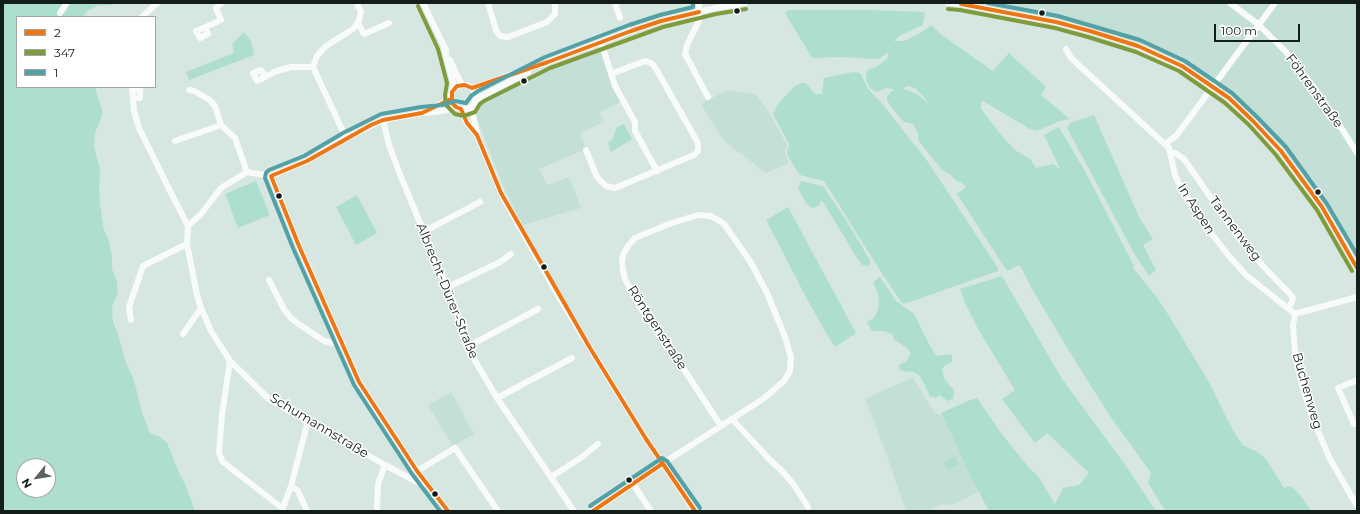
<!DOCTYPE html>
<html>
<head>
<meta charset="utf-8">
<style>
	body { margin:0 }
	#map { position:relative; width:1360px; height:514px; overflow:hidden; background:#d6e7e1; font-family:Montserrat,sans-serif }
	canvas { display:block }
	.frame { position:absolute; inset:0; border:4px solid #131d19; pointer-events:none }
	.legend { position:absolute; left:16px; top:16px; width:140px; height:72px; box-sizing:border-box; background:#fff; border:1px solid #a1a5a3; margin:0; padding:5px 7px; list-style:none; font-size:12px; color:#131d19 }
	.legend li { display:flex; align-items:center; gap:8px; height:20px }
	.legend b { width:20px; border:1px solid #a1a5a3 }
	.north { position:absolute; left:16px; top:458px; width:40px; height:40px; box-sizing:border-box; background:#fff; border:1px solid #a1a5a3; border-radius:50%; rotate:240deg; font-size:11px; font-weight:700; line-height:16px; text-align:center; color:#131d19 }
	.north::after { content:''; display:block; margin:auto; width:14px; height:18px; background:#57645f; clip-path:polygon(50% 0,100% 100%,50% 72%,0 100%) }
	.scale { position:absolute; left:1214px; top:24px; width:86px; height:18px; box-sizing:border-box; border:2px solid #131d19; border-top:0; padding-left:5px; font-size:12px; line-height:14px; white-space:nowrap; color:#131d19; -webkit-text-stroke:3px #fff; paint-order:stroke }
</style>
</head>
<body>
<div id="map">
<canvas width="1360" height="514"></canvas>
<div class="frame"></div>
<ul class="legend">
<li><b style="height:5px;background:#ee7614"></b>2</li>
<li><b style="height:5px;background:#7e9c3c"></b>347</li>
<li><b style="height:5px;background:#53a1a7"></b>1</li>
</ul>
<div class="north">N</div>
<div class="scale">100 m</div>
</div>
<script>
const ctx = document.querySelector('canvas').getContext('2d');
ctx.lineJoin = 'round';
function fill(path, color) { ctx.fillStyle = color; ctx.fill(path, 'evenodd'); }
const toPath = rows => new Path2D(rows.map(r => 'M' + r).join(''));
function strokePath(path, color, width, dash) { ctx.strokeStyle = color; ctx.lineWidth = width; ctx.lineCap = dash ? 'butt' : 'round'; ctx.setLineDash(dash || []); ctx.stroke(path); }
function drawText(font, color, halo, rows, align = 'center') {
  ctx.font = font + ' Montserrat,sans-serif'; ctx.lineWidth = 3; ctx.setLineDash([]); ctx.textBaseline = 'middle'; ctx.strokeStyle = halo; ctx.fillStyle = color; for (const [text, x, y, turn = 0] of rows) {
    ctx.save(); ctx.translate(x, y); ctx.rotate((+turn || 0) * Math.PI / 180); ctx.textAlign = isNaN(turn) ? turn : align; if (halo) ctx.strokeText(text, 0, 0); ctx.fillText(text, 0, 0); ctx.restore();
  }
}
const built = toPath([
	[977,3,1357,3,1357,264,1330,216,1301,172,1263,126,1222,91,1173,59,1117,36,1043,18,982,6],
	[601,50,623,100,600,113,604,122,580,133,586,149,539,169,547,185,569,177,581,208,523,225,506,193,475,114,479,101,498,91,554,65],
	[728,90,756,94,770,114,787,145,785,153,789,163,766,173,724,141,702,106,702,103],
	[913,377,934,412,942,416,979,492,954,504,940,505,927,511,906,511,879,434,865,399],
	[451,392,474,434,453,446,428,405]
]);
const green = toPath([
	[3,3,113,3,111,5,97,6,87,11,83,17,17,17,17,87,95,87,103,113,95,133,94,147,100,169,99,189,100,204,104,231,108,238,112,257,112,269,117,282,118,293,112,307,113,322,117,331,126,363,134,380,142,413,150,433,160,437,167,443,180,475,185,484,195,511,3,511],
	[24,466,48,466,48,490,24,490],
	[789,10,871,10,925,12,923,25,899,36,894,41,904,41,922,32,931,25,942,35,993,71,1009,53,1046,87,1041,95,1070,119,1060,121,1037,131,1030,129,981,100,981,109,1002,136,1015,150,1030,159,1036,168,1053,164,1060,169,1044,135,1059,127,1086,173,1134,266,1133,268,1155,295,1166,311,1210,384,1227,419,1239,440,1244,446,1256,451,1266,459,1284,488,1291,486,1302,497,1311,511,1171,511,1164,509,1148,483,1151,473,1110,416,1069,351,1032,289,1022,269,1019,265,1007,271,957,194,966,187,961,182,956,181,950,174,942,170,918,140,918,134,913,124,904,122,891,107,887,100,887,96,894,89,886,88,877,92,870,88,866,80,866,74,869,69,876,67,887,59,889,52,880,58,876,59,840,57,812,58,785,13],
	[908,86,915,88,923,96,929,104,918,95,908,90,902,89],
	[244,32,251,41,254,55,189,80,186,72,234,53,232,44],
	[853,72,860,73,868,89,882,103,928,162,998,268,998,271,907,303,902,303,883,275,824,181,800,175,794,166,787,154,789,144,773,114,778,104,795,86,801,83,806,83,815,94,822,94,824,78],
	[1094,115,1139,217,1153,239,1143,245,1156,270,1149,276,1135,255,1067,128,1070,123],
	[624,124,632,139,611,152,608,142,612,140,617,127],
	[256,181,270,215,238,228,225,194],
	[801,181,823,186,844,217,861,245,870,261,869,266,862,265,857,258,822,200,818,206,812,208,806,203,798,188],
	[357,195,377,233,356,245,336,207],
	[788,207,856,333,835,347,826,333,807,299,766,220],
	[1002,276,1062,379,1124,463,1156,511,989,511,972,479,941,413,970,400,977,398,1001,433,1030,469,1038,476,1055,504,1063,488,1079,485,1089,473,1047,433,1035,443,1002,399,1015,390,978,329,966,305,960,289],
	[880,277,896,301,914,314,928,342,936,356,952,354,952,362,944,366,942,370,945,380,954,390,953,399,948,401,939,395,936,398,930,396,920,376,914,372,900,371,899,365,907,361,911,353,906,347,894,340,893,335,884,331,872,331,867,322,874,318,879,307,878,294,873,282],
	[955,457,959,464,948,470,944,463]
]);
const minor = toPath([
	[423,3,446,50],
	[488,3,496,30,500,36,508,37,547,22,555,14,555,3],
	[615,3,620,18],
	[699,3,699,21,687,45,685,54,708,97],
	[948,3,961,4,1056,22,1090,31,1138,46,1182,66,1229,98,1253,121,1281,151,1322,207,1344,244,1357,268],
	[1230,3,1258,24,1286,52,1313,86,1337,121,1357,153],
	[60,13,67,3],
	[142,17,157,3],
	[358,23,364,34,389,23],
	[205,27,208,34,200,38,196,31,208,26,221,20,216,8,222,3],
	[601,42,615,86,635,122,635,131,657,171],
	[444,47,453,82,453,89,451,95,452,103,456,107,461,109,468,109,472,106,475,102,476,96,472,88,467,85,462,85,457,86,453,89],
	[1066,49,1071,58,1169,148,1175,175,1183,192,1207,228,1229,256,1246,275,1295,314,1357,297],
	[450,60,462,85],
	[265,77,257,81,253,73,261,70,265,77,277,71,291,67,313,67],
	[132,87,134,111,139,128,170,191,188,226],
	[472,88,548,62,631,31,661,21,715,8,745,3],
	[132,90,140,90,140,98,133,99],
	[189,90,194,91,210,100,215,106,221,125,235,138,247,172],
	[475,100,528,72],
	[471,107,476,128,477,135,501,193,509,208,560,299,646,439,695,511],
	[461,109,467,123,477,135],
	[427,110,451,99],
	[383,120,389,145,401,177,453,302,467,347,497,398,574,511],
	[346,138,313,67,317,56,326,46,353,29,358,23,361,12,357,3],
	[175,141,221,125],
	[1165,144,1176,136,1275,3],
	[586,150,597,177,606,186,615,188,694,155,698,151,698,143,655,67,651,63,645,61,611,74],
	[1171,153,1175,153,1184,159,1236,234,1263,266,1289,293,1293,298,1292,302,1288,308],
	[247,172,221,188,201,214,188,226,187,244,197,295,201,308,211,331,230,361,269,399,385,465,417,482,427,484],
	[247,172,271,176,307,161,346,138,383,120,422,113,443,111,456,107],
	[271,176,299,246,359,382,417,471,448,511],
	[423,232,480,202],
	[269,280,284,309,290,317,297,323,324,341,332,343,342,343],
	[446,288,500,262,511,254],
	[1295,314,1293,326,1295,353,1301,381,1312,417,1330,459,1357,506],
	[131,320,129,307,143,266,187,244],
	[183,334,201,308],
	[467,347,538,309],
	[230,361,222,414,219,453,223,462,282,508],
	[497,398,572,358],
	[732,419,771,461,782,471,794,485,808,507],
	[1354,424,1338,388,1357,380],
	[417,471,455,448,498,511],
	[551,477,582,457,598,444],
	[633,484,651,511],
	[291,486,298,491,307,511],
	[282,511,291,486,308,421],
	[377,511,378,484,385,465],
	[593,511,662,464,763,399,784,381,790,371,791,357,785,337,767,293,750,261,724,224,711,216,698,215,669,224,635,238,628,246,624,253,622,260,623,271,625,279,639,305,685,371,721,426]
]);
const bus1 = toPath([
	[961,4,1056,22,1090,31,1138,46,1182,66,1229,98,1253,121,1281,151,1322,207,1357,268],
	[472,88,465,85,457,86,452,92,452,103,456,107,461,109,467,123,477,135,501,193,590,348,646,439,695,511],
	[472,88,548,62,631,31,661,21,699,12],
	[448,511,417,471,359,382,299,246,271,176,307,161,371,125,383,120,422,113,451,99],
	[593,511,662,464]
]);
const bus2 = toPath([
	[418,6,438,49,447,83,445,95,446,105,455,114,464,116,475,112,480,104,484,101,550,68,663,27,716,14,746,9],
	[948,9,960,10,1055,28,1088,37,1136,52,1179,71,1225,103,1249,125,1276,155,1317,210,1352,271]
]);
const bus3 = toPath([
	[988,3,1058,16,1140,40,1185,61,1232,93,1257,117,1286,147,1327,204,1357,255],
	[590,506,662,458,667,461,700,508],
	[440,511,412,474,354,385,293,248,265,178,266,173,269,170,304,156,343,133,381,114,421,107,442,105,455,101,466,103,471,96,478,91,545,57,629,25,660,15,693,7,693,3]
]);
const markers = [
	[737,11,3.5,"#131d19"],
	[1042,13,3.5,"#131d19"],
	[524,81,3.5,"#131d19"],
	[1318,192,3.5,"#131d19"],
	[279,196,3.5,"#131d19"],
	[544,267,3.5,"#131d19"],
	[629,480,3.5,"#131d19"],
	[435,494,3.5,"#131d19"]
];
const streetNames = [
	["Föhrenstraße",1314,91,54],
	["In Aspen",1196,209,57],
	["Tannenweg",1235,229,53],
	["Albrecht-Dürer-Straße",447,291,68],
	["Röntgenstraße",657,328,57],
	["Buchenweg",1307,391,74],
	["Schumannstraße",319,426,31]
];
fill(built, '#c4e0d6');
fill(green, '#aedfce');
strokePath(minor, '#f9fbfa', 6);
strokePath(bus1, '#ee7614', 4);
strokePath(bus2, '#7e9c3c', 4);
strokePath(bus3, '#53a1a7', 4);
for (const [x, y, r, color] of markers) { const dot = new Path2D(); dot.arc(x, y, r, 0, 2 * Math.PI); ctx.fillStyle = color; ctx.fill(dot); strokePath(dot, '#fff', 1.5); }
drawText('13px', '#131d19', '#fff', streetNames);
</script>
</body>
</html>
